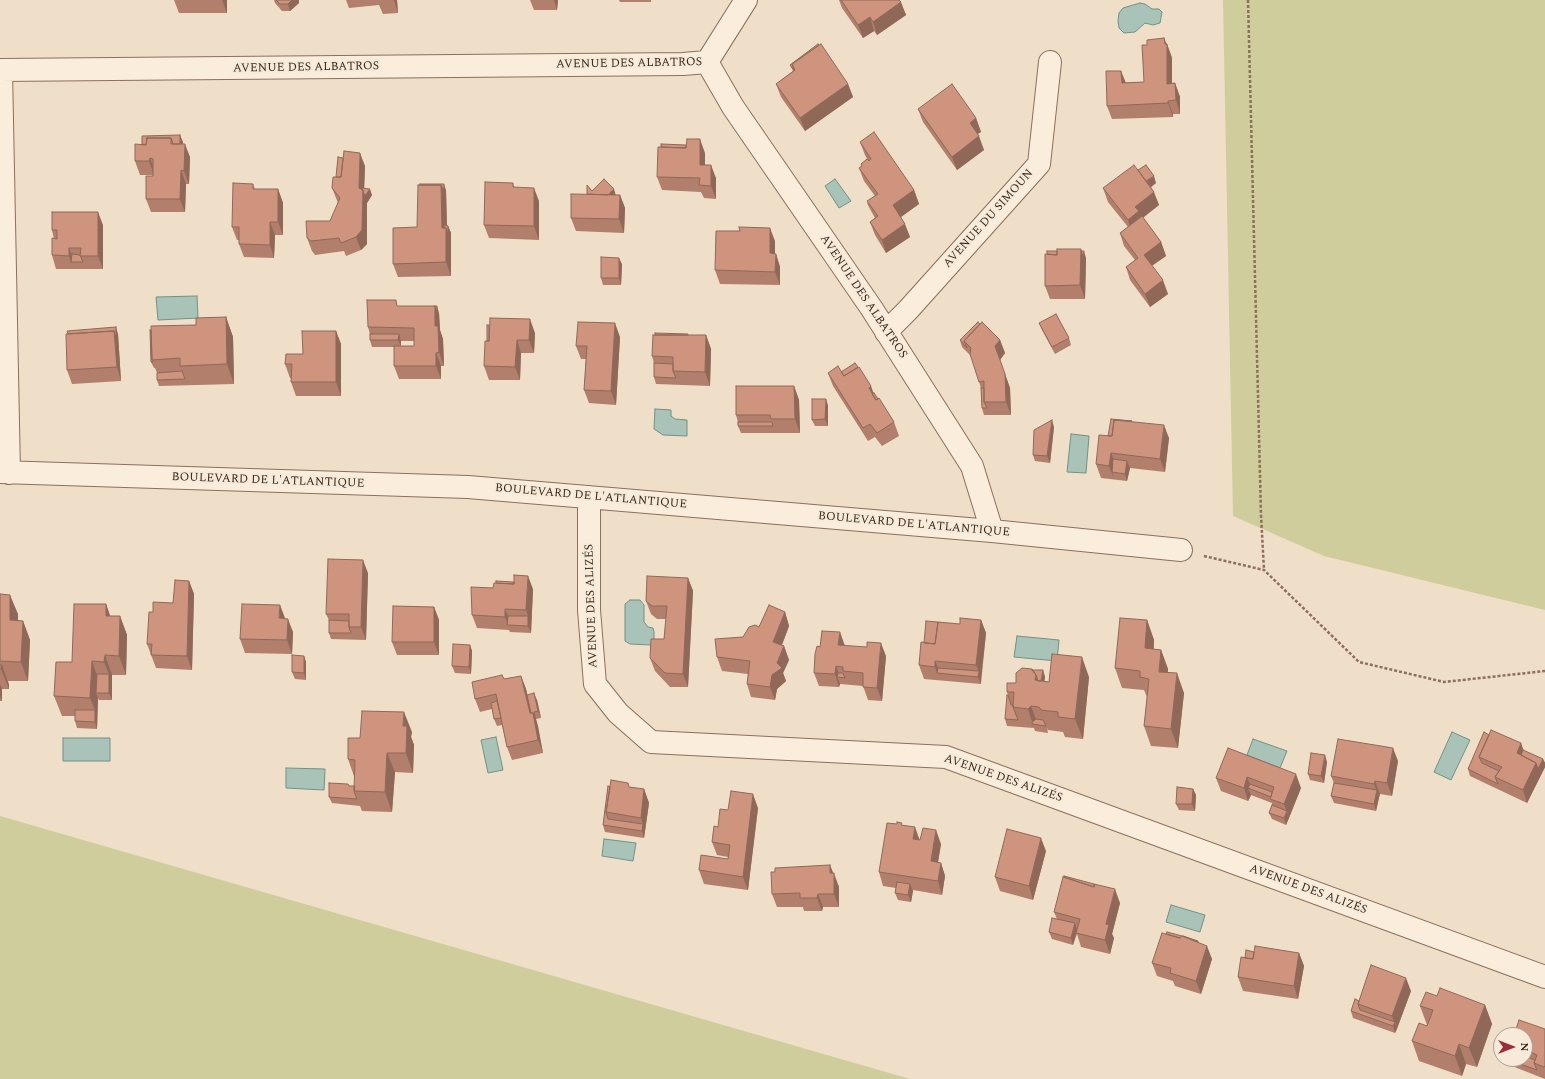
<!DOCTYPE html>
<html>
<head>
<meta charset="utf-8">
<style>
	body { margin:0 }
	#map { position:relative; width:1545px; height:1079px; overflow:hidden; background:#efdec8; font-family:Spectral,serif }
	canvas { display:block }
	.north { position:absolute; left:1493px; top:1027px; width:40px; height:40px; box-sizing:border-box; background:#f7ead8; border:1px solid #ac9d8e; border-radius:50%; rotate:90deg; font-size:11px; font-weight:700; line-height:16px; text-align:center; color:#3c2a20 }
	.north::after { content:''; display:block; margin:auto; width:14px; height:18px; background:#9c2b3b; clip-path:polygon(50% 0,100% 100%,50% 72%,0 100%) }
</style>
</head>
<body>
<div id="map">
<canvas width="1545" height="1079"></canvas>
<div class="north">N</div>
</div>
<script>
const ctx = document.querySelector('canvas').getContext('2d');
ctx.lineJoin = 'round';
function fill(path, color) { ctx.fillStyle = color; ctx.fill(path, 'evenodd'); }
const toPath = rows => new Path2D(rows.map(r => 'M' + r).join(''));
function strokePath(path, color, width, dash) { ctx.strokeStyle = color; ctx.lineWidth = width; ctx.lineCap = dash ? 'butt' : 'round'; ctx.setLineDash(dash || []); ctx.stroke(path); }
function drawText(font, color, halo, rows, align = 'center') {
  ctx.font = font + ' Spectral,serif'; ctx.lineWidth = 4; ctx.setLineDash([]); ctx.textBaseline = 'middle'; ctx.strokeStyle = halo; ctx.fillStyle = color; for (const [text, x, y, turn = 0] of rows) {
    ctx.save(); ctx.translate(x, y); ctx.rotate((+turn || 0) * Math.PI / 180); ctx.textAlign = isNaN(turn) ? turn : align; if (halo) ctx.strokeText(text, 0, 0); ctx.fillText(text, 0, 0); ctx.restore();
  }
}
const green = toPath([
	[1223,0,1545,0,1545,610,1324,556,1233,516],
	[0,816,910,1079,0,1079]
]);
const water = toPath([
	[1140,3,1145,4,1152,9,1159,9,1162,12,1160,23,1153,25,1145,23,1135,32,1124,33,1119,28,1118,21,1119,13,1123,8,1140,3],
	[835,179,851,201,839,208,825,186,835,179],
	[197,296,198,318,158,320,156,297,197,296],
	[655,409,671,410,671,416,675,419,687,420,687,436,663,435,654,429,655,409],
	[1071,434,1089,436,1086,473,1067,472,1071,434],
	[630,600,640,600,644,605,644,622,648,627,653,628,654,632,654,641,651,645,630,644,625,641,625,604,630,600],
	[1017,636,1059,640,1057,661,1014,657,1017,636],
	[1452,732,1470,740,1451,780,1434,772,1452,732],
	[496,737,503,770,488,773,481,740,496,737],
	[63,738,110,738,110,761,63,761,63,738],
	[1253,739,1287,751,1280,768,1247,755,1253,739],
	[286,768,325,769,324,790,286,788,286,768],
	[604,839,636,843,633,861,602,856,604,839],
	[1171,905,1205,915,1200,932,1166,922,1171,905]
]);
const path = toPath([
	[1248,0,1261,515,1264,570],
	[1204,556,1264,570,1359,662,1444,682,1545,671]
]);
const minor = toPath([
	[707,62,746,0],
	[0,70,683,64,707,62,733,107,872,309,972,466,992,531],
	[1,70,9,473],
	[886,332,908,310,1039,164,1050,62],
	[0,472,468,487,992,531,1181,550],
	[589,497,589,610,595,684,618,713,651,742,946,757,1545,977]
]);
const wall = toPath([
	[174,0,227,0,227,13,179,13],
	[274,0,299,0,299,3,290,11,282,11,275,3],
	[346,0,397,0,398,13,383,14,379,5,349,8],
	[530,0,558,0,557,10,534,10],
	[619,0,651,0,651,2,620,2],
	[839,0,899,0,906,15,877,35,874,31,863,38,842,8],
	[1164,38,1167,44,1172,58,1172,83,1175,83,1180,97,1180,114,1173,114,1173,117,1112,119,1107,106,1121,71,1126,83,1144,82,1147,45],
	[790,65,848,84,853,97,805,131,781,97,776,84,793,71],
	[918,109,976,118,981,132,977,134,984,150,957,170,923,122],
	[180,135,183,144,190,157,189,184,186,184,185,212,151,212,146,199,153,175,140,175,135,161,142,144],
	[860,142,914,190,919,204,901,217,910,237,886,253,875,235,870,222,875,218,870,209,867,203,875,196,864,181,859,168,862,166,861,164,867,159,865,155],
	[705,153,705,165,716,178,716,199,704,198,701,192,662,190,657,177],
	[365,166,364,188,372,195,367,203,367,244,361,250,346,256,344,251,315,255,312,251,307,238,330,221,338,203,332,188,336,177],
	[1138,170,1156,183,1151,187,1159,205,1143,218,1161,242,1166,256,1152,266,1168,294,1150,307,1130,280,1126,267,1135,260,1124,246,1120,233,1128,227,1108,202,1103,188],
	[513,183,514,187,539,201,539,240,489,238,484,225],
	[253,184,255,189,278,189,283,203,283,235,275,235,274,258,244,257,239,244,239,240,237,240,232,227],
	[446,190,447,226,448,226,451,233,451,276,398,277,393,264,417,227],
	[592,191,616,195,620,195,625,208,624,233,576,231,571,218,587,194],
	[103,225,103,269,56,269,52,255,54,239,52,230],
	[775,241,775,254,776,254,780,267,780,285,720,284,715,270],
	[1081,251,1086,258,1085,299,1050,299,1045,286],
	[622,264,621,285,603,285,601,278],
	[399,306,439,313,440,330,443,339,444,366,441,366,441,379,399,379,394,366,394,347,372,347,370,340,370,334,368,327],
	[401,341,414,341,414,346,401,346],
	[226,317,233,337,234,384,159,386,157,380,157,373,155,368,154,368,151,362,150,330,196,325],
	[1039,323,1069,338,1071,345,1055,354,1042,330],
	[980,324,1000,340,1005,353,1000,360,1010,388,1011,415,984,415,982,408,981,388,971,356,962,347,960,340],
	[336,331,341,344,341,396,296,396,291,382,291,378,290,378,285,364,303,354],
	[535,333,534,353,521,353,520,380,489,380,484,366,487,341],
	[118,334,121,381,72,384,67,370],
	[689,335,706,335,711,349,710,386,656,384,654,377,654,363,652,356],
	[620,337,616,405,589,403,584,390,586,359,581,359,576,346],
	[841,372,874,393,894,422,899,436,882,446,875,437,868,441,833,386,828,373],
	[794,386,799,400,800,433,741,433,738,426,738,422,736,415],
	[826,399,828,406,828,426,815,426,812,420],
	[1132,422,1169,438,1165,472,1130,468,1127,481,1101,478,1096,464],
	[1054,427,1050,463,1035,461,1033,455],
	[368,573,366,640,331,639,329,633,329,620,326,614],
	[688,578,693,591,688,687,670,687,655,671,650,658,664,639,666,619,657,619,651,614,646,601],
	[189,581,194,594,192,670,156,668,147,644,153,612,173,603],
	[533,589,531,633,510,632,509,630,477,628,472,615],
	[0,594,18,614,18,620,23,621,30,640,28,681,8,681,9,685,9,689,2,689,2,701,0,701],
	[106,604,110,616,120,616,127,635,126,675,112,675,112,700,99,700,98,698,97,729,77,728,75,721,75,716,62,716,54,696,72,662],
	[434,607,439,620,439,655,397,655,392,642],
	[785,612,789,626,782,645,784,646,789,660,783,673,786,681,777,689,775,700,751,697,747,684,748,674,722,671,717,657,743,637],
	[285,619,293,632,292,654,245,653,240,639],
	[981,620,986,633,981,684,924,679,919,665,924,643,960,624],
	[1147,620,1154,640,1154,649,1161,650,1168,669,1168,673,1184,693,1178,748,1151,746,1144,726,1147,697,1144,690,1122,688,1115,668],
	[470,645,472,651,471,674,455,673,452,666],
	[844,645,886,656,882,701,868,700,863,686,840,684,839,687,819,686,814,673,820,647],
	[304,656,306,662,306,680,295,679,292,672],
	[1033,670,1043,670,1045,677,1044,681,1049,682,1089,677,1083,739,1065,737,1063,732,1048,730,1047,728,1048,733,1035,731,1034,728,1007,726,1005,719,1008,695,1007,692,1016,683],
	[521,676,526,689,528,697,537,700,541,718,536,719,543,753,512,760,507,747,502,725,497,726,494,719,492,709,480,712,475,699,504,679],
	[412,732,411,737,414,745,413,773,395,772,392,812,362,811,360,806,332,803,329,797,349,786,355,786,355,779,348,759,360,738],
	[1489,735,1521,743,1523,750,1543,759,1545,763,1545,767,1527,803,1470,776,1468,769],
	[1228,748,1301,788,1286,825,1272,819,1269,813,1272,805,1272,803,1251,795,1248,801,1221,791,1216,778],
	[1398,761,1392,796,1380,794,1376,811,1334,803,1331,796,1334,783,1331,776],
	[1327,762,1324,783,1310,780,1308,774],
	[608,786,629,787,644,789,649,803,644,838,605,832,603,825],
	[1193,789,1196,795,1195,811,1179,810,1176,804],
	[758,808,748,890,704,884,699,870,728,859,728,857,717,855,712,842,718,827,728,810],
	[903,825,919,840,941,844,938,862,941,863,945,876,942,895,913,890,911,902,898,900,895,893,896,888,883,886,879,872],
	[1046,851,1033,900,1000,891,995,877],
	[834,873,839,887,839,907,823,907,822,911,804,911,803,907,777,907,772,894],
	[1120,903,1112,934,1114,938,1110,954,1081,947,1077,934,1073,945,1052,939,1049,932,1057,919,1054,912],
	[1199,943,1212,959,1201,994,1175,986,1173,981,1157,976,1152,963],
	[1254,952,1299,953,1304,966,1298,999,1243,991,1238,977,1245,958],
	[1411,991,1395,1033,1353,1018,1351,1011,1359,1001],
	[1437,996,1485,1005,1492,1024,1477,1067,1466,1064,1462,1076,1419,1061,1412,1041,1427,1025,1420,1006],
	[1545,1029,1545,1079,1512,1066,1509,1060,1525,1059,1525,1035]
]);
const shadedWall = toPath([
	[222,0,227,0,227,13],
	[292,0,299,0,299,3,290,11,288,4],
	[394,0,397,0,398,13],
	[554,0,558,0,557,10],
	[901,2,906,15,877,35,873,22],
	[870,17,874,31,863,38,858,25],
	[1164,38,1167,47,1167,44,1172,58,1172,97,1167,84],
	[1121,71,1126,84,1122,83],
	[1175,83,1180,97,1180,114,1176,100],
	[848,84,853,97,805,131,800,118],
	[1168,101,1173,114,1173,117,1168,103],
	[976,118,981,132,974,136,970,123],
	[180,135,183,142,183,157,181,151],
	[979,136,984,150,957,170,952,157],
	[700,139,705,153,705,178,700,165],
	[185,144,190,157,189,184,184,171],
	[360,153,365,166,364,194,370,189,372,195,367,203,367,244,361,250,356,237,359,188],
	[150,158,155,172,154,175,149,161],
	[711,165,716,178,716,199,711,186],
	[181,170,186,184,185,212,180,199],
	[1154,176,1156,183,1147,190,1145,183],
	[444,184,446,190,447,230,448,226,451,233,451,276,446,262,442,228,441,185],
	[534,188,539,201,539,240,534,226],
	[278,189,283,203,283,235,278,222],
	[614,189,616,196,605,197],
	[914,190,919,204,898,219,893,205],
	[1154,192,1159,205,1130,227,1128,220,1135,207],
	[620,195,625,208,624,233,619,219],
	[98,212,103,225,103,269,98,256],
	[270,222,275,235,274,258,270,245],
	[905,224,910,237,886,253,882,240],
	[770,228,775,241,775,267,770,253],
	[1161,242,1166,256,1148,268,1144,255],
	[69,248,74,261,71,262,69,256],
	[1081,249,1083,256,1084,251,1086,258,1085,299,1080,285],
	[776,254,780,267,780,285,775,272],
	[619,258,622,264,621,285,619,278],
	[1163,280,1168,294,1150,307,1145,294],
	[435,306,437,312,437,306,439,313,440,330,443,339,444,366,439,352,435,326],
	[226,317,233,337,234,384,227,364],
	[530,319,535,333,534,353,529,340],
	[615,323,620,337,616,405,611,391],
	[116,327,118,334,121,381,117,367,114,331],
	[336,331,341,344,341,396,336,382],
	[399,334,401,341,401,346,398,340],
	[706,335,711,349,710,386,705,372],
	[517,340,521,353,520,380,515,367],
	[1000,340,1005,353,1000,360,995,346],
	[436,353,441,366,441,379,436,366],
	[1005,374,1010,388,1011,415,1006,402],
	[794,386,799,400,800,433,795,419],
	[871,386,876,400,869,388],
	[826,399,828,406,828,426,825,419],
	[1052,420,1054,427,1050,463,1047,456],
	[1164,425,1169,438,1165,472,1160,459],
	[1111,453,1116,466,1112,472,1114,479,1109,466],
	[1127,461,1130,468,1127,481,1125,474],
	[363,560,368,573,366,640,361,627],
	[528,576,533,589,531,633,528,626,528,616,526,610],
	[688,578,693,591,688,687,683,674],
	[189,581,194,594,192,670,187,656],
	[10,595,18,614,18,640,10,620],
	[106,604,113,624,106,616],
	[280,605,285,618,279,618],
	[434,607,439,620,439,655,434,642],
	[505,609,510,622,508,625,505,617],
	[785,612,789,626,778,655,773,642],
	[120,616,127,635,126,675,119,656],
	[288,619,293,632,292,654,287,640],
	[981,620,986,633,981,678,976,665],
	[1147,620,1154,640,1152,668,1145,648],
	[23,621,30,640,28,681,21,662],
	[840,632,845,646,838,645],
	[881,643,886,656,882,701,877,688],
	[470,645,472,651,471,674,469,667],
	[784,646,789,660,783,673,786,681,777,689,775,700,770,687,772,675],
	[1161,650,1168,669,1166,691,1159,672],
	[105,655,112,675,112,681,104,662],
	[304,656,306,662,306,680,304,673],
	[1082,657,1089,677,1083,739,1075,719],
	[92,661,99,681,96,693,98,698,97,729,95,722,95,710,90,698],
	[935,661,940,673,937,673,935,667],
	[2,665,9,685,9,689,1,669],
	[836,666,840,677,837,677,840,684,839,687,835,674],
	[1043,670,1045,677,1043,694,1035,680,1036,675],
	[979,671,981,678,981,684,978,677],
	[1177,673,1184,693,1178,748,1171,729],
	[109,674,112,681,112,700,109,693],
	[521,676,526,689,533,720,530,713],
	[0,684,2,689,2,701,0,696],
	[534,693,537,700,541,718,538,711],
	[1031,706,1038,725,1033,725,1028,709],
	[404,712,412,732,411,737,414,745,413,773,406,753,403,726],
	[534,712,538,726,543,753,538,740,533,713],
	[1521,743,1526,757,1519,760,1517,753],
	[1393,748,1398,761,1392,796,1387,783],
	[387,753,395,772,392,812,385,792],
	[1325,755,1327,762,1324,783,1321,776],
	[1543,759,1545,763,1545,767,1527,803,1523,790,1536,763],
	[1296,774,1301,788,1289,818,1284,804],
	[1247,777,1252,789,1248,788,1251,795,1248,801,1244,788],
	[1375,781,1380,794,1379,797,1374,784],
	[644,789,649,803,644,838,642,831,643,824,641,818],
	[1193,789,1196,795,1195,811,1192,804],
	[1377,790,1379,797,1376,811,1374,804],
	[753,794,758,808,748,890,743,877],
	[1287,811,1289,818,1286,825,1284,818],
	[915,827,920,841,913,839],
	[936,830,941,844,936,874,931,861],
	[1041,838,1046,851,1033,900,1029,886],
	[941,863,945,876,942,895,938,881],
	[830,865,839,887,839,907,834,894,830,873],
	[910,884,913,891,911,902,908,895],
	[1115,889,1120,903,1112,934,1114,938,1110,954,1105,940,1106,924],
	[818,894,823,907,822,911,817,898],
	[1075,923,1077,930,1073,945,1071,938],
	[1207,946,1212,959,1201,994,1196,981],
	[1299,953,1304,966,1298,999,1294,986],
	[1406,978,1411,991,1397,1029,1392,1016],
	[1485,1005,1492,1024,1477,1067,1469,1048],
	[1395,1022,1397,1029,1395,1033,1393,1026],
	[1459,1044,1466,1064,1462,1076,1455,1056]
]);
const building = toPath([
	[276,0,292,0,288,4,280,4,276,0],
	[841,0,899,0,901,2,873,22,870,17,858,25,841,0],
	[1164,38,1165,44,1167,44,1167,84,1175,83,1176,100,1168,101,1168,103,1107,106,1106,71,1121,71,1122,83,1144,82,1142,45,1147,45,1147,40,1164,38],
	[818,44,819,45,792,64,794,70,790,65,818,44],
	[821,44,848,84,800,118,776,84,795,70,792,64,821,44],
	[952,84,976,118,970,123,979,136,952,157,918,109,952,84],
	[874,132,914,190,893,205,905,224,882,240,870,222,878,216,867,201,878,194,859,168,862,166,861,164,867,159,869,161,871,159,860,142,874,132],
	[180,135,180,144,173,144,171,138,147,138,146,145,142,144,142,136,180,135],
	[147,138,171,138,171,144,185,144,184,171,181,170,180,199,146,199,146,176,153,176,153,159,150,158,149,161,135,161,135,144,146,145,147,138],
	[687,139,700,139,700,165,711,165,711,186,699,185,700,178,657,177,658,147,686,148,687,139],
	[661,144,686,145,686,148,661,147,661,144],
	[344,151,360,153,359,188,363,190,362,230,356,237,341,243,339,238,311,241,307,238,306,221,330,221,340,198,332,188,333,177,341,177,344,151],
	[338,157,343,158,341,177,336,177,338,157],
	[1134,165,1154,192,1135,207,1139,211,1128,220,1103,188,1134,165],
	[1146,165,1154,176,1146,181,1138,170,1146,165],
	[604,179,614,189,608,195,587,194,587,185,592,191,604,179],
	[485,182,513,183,513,187,534,188,534,226,484,225,485,182],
	[233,183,253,184,253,189,278,189,278,222,270,222,270,245,239,244,239,227,232,227,233,183],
	[420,184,444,184,444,191,441,185,420,185,420,184],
	[418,185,441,185,442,228,446,228,446,262,393,264,393,228,417,227,418,185],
	[362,188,370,189,365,196,362,189,362,188],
	[571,194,620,195,619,219,571,218,571,194],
	[52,212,98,212,98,256,80,256,81,248,69,248,69,256,52,255,52,238,57,239,57,230,52,230,52,212],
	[1142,216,1161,242,1144,255,1163,280,1145,294,1126,267,1138,258,1120,233,1142,216],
	[444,225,448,226,448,234,446,228,444,228,444,225],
	[739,227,770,228,770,253,776,254,775,272,715,270,716,231,740,231,739,227],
	[1057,249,1081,249,1080,285,1045,286,1045,254,1057,255,1057,249],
	[1047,251,1057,251,1057,255,1047,254,1047,251],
	[1081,251,1084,251,1083,256,1081,251],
	[72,254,80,255,83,262,71,262,72,254],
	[601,257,619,258,619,278,601,278,601,257],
	[367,300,396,300,397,306,435,306,435,326,438,326,439,352,436,353,436,366,394,366,394,346,414,346,414,328,368,327,367,300],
	[435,306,437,306,437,312,435,306],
	[1056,314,1069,338,1052,347,1039,323,1056,314],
	[226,317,227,364,180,366,180,358,152,360,151,326,196,325,196,318,226,317],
	[490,318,530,319,529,340,517,340,515,367,484,366,485,341,489,341,490,318],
	[578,322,615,323,611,391,584,390,587,346,576,346,578,322],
	[978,322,980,324,964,341,967,348,960,340,978,322],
	[982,322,1000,340,995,346,1005,374,1006,402,984,402,984,381,979,382,970,354,971,348,964,341,982,322],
	[487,325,489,325,489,341,487,341,487,325],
	[116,327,116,338,114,331,68,334,67,331,116,327],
	[150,330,151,330,152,360,153,362,151,362,150,330],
	[114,331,117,367,67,370,66,334,114,331],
	[302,331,336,331,336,382,291,382,292,364,285,364,286,354,303,354,302,331],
	[655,333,688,334,688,335,655,335,655,333],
	[370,334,399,334,398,340,370,340,370,334],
	[653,335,706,335,705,372,673,371,673,357,652,356,653,335],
	[654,363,673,364,673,371,676,378,654,377,654,363],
	[855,363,858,367,844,376,841,372,855,363],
	[838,366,844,376,859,367,871,386,869,388,876,400,879,398,894,422,877,433,870,424,863,428,828,373,838,366],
	[182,371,185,379,157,380,157,373,182,371],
	[736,386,794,386,795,419,771,419,770,415,736,415,736,386],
	[981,388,984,388,984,402,987,408,982,408,981,388],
	[874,393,878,399,876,400,872,394,874,393],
	[812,399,826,399,825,419,812,420,812,399],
	[1111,419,1132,421,1114,420,1112,436,1108,436,1111,419],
	[1052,420,1047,456,1033,455,1034,430,1052,420],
	[1114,420,1164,425,1160,459,1111,453,1109,466,1096,464,1099,435,1112,436,1114,420],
	[738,422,772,422,773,426,738,426,738,422],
	[1113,459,1127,461,1125,474,1112,472,1113,459],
	[328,559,363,560,361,627,349,627,349,614,326,614,328,559],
	[514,575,528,576,526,610,505,609,505,617,472,615,471,587,493,588,494,583,514,584,514,575],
	[647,576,688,578,683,674,665,673,650,658,651,639,664,639,667,606,652,606,646,601,647,576],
	[175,580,189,581,187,656,151,655,152,644,147,644,149,612,153,612,153,602,173,603,175,580],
	[496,581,514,582,514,584,496,583,496,581],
	[0,594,10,595,10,620,23,621,21,662,0,661,0,594],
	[74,604,106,604,106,616,120,616,119,656,105,655,104,662,92,661,90,698,54,696,56,662,72,662,74,604],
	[242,604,280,605,279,618,288,619,287,640,240,639,242,604],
	[769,605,785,612,773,642,784,646,777,663,782,668,772,675,770,687,747,684,750,661,717,657,715,639,743,637,749,627,755,625,759,627,769,605],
	[393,606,434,607,434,642,392,642,393,606],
	[508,616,528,616,528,626,507,625,508,616],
	[960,618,981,620,976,665,935,661,935,667,919,665,921,642,935,644,938,622,960,624,960,618],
	[1120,618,1147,620,1145,648,1161,650,1159,672,1177,673,1171,729,1144,726,1149,679,1140,677,1140,671,1115,668,1120,618],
	[329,620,349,621,349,627,351,633,329,633,329,620],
	[926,621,938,622,935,644,924,643,926,621],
	[822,631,840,632,838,645,867,647,867,642,881,643,877,688,863,687,863,673,843,671,843,667,836,666,835,674,814,673,815,654,817,646,820,647,822,631],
	[453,644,470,645,469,667,452,666,453,644],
	[1052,654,1082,657,1075,719,1058,717,1058,712,1041,710,1039,707,1031,706,1028,709,1013,707,1014,692,1007,692,1007,683,1016,683,1016,673,1022,668,1032,669,1036,675,1035,680,1049,682,1052,654],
	[292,655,304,656,304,673,292,672,292,655],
	[0,665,2,665,1,669,0,669,0,665],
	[938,668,979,671,978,677,937,673,938,668],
	[1032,670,1043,670,1041,681,1038,681,1036,675,1032,670],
	[838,673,843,673,845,678,837,677,838,673],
	[97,674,109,674,109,693,96,693,97,674],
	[502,675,504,679,521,676,530,713,533,713,538,740,507,747,496,694,475,699,472,682,502,675],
	[534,693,538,711,534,712,535,719,533,713,531,713,527,695,534,693],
	[1007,695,1008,695,1011,705,1013,705,1013,707,1018,720,1005,719,1007,695],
	[497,701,501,718,494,719,491,703,497,701],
	[75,710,95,710,95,722,75,721,75,710],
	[362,711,404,712,403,726,407,726,406,753,387,753,385,792,354,791,355,760,348,759,348,738,360,738,362,711],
	[1036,719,1043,720,1046,726,1032,724,1032,722,1036,719],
	[1491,730,1521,743,1517,753,1536,763,1523,790,1495,777,1502,767,1479,757,1491,730],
	[1484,732,1489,735,1479,757,1482,763,1499,771,1495,777,1498,784,1468,769,1484,732],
	[1338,739,1393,748,1387,783,1375,781,1374,784,1331,776,1338,739],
	[1228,748,1296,774,1284,804,1270,799,1274,787,1247,777,1244,788,1216,778,1228,748],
	[1523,750,1543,759,1538,769,1536,763,1521,755,1523,750],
	[1311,753,1325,755,1321,776,1308,774,1311,753],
	[611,780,628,783,629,787,644,789,641,818,606,812,611,780],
	[329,783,348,784,349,786,355,786,354,791,357,799,329,797,329,783],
	[1334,783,1377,790,1374,804,1331,796,1334,783],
	[1250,784,1272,792,1271,797,1248,788,1250,784],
	[608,786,610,787,606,812,608,819,643,824,642,831,603,825,608,786],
	[1177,787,1193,789,1192,804,1176,804,1177,787],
	[731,791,753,794,743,877,699,870,701,855,728,859,730,845,712,842,714,826,718,827,720,809,728,810,731,791],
	[1272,805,1287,811,1284,818,1269,813,1272,805],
	[897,822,902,823,901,825,915,827,913,839,920,840,923,828,936,830,931,861,941,863,938,881,879,872,887,823,897,824,897,822],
	[1007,829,1041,838,1029,886,995,877,1007,829],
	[830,865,830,873,834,873,834,894,818,894,817,898,800,898,800,893,772,894,771,872,775,872,775,868,830,865],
	[1064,876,1094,884,1094,887,1064,877,1064,876],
	[1063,877,1094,887,1094,884,1115,889,1106,924,1109,925,1105,940,1076,933,1080,919,1054,912,1063,877],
	[897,882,910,884,908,895,895,893,897,882],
	[1052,918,1075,923,1071,938,1049,932,1052,918],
	[1167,932,1182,936,1180,938,1166,934,1167,932],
	[1162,933,1180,938,1182,936,1207,946,1196,981,1170,973,1171,968,1152,963,1162,933],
	[1183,936,1198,941,1198,942,1183,936],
	[1255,946,1299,953,1294,986,1238,977,1241,957,1253,959,1255,946],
	[1246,950,1254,952,1253,959,1245,958,1246,950],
	[1371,965,1406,978,1392,1016,1358,1004,1371,965],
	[1440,988,1485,1005,1469,1048,1459,1044,1455,1056,1412,1041,1419,1023,1427,1026,1433,1010,1420,1006,1426,992,1437,996,1440,988],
	[1355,999,1359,1001,1358,1004,1360,1010,1395,1022,1393,1026,1351,1011,1355,999],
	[1519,1020,1545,1029,1545,1066,1544,1067,1534,1063,1537,1055,1525,1050,1525,1035,1514,1035,1519,1020],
	[1525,1056,1535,1060,1534,1063,1537,1070,1509,1060,1509,1059,1525,1059,1525,1056]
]);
const streetNames = [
	["AVENUE DES ALBATROS",629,64,-1],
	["AVENUE DES ALBATROS",306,68,-1],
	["AVENUE DU SIMOUN",989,219,-48],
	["AVENUE DES ALBATROS",863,297,56],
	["BOULEVARD DE L'ATLANTIQUE",268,481,2],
	["BOULEVARD DE L'ATLANTIQUE",591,497,5],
	["BOULEVARD DE L'ATLANTIQUE",914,525,5],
	["AVENUE DES ALIZÉS",592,606,-92],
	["AVENUE DES ALIZÉS",1003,779,19],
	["AVENUE DES ALIZÉS",1308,890,20]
];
fill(green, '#cecd9b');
fill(water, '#a9c3b8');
strokePath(water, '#6f9285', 1);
strokePath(minor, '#8c6f5c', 24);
strokePath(path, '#8c6f5c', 2.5, [3, 2]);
strokePath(minor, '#faeddc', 22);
fill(wall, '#b17f6c');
fill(shadedWall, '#906858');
fill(building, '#ce947e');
strokePath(building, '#906858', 1);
drawText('12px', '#3c2a20', '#f7ead8', streetNames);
</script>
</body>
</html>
